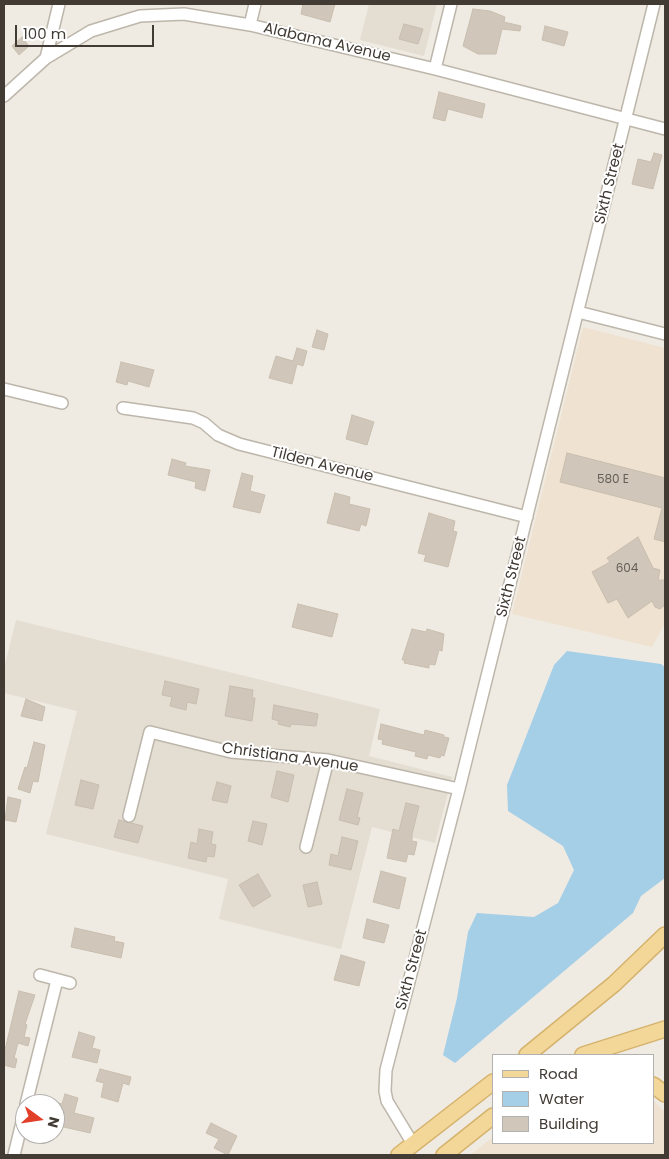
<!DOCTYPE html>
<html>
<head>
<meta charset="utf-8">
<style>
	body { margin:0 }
	#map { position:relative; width:669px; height:1159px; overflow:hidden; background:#efebe3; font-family:Poppins,sans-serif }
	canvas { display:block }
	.frame { position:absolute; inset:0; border:5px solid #413b34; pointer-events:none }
	.legend { position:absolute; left:492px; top:1054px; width:162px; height:90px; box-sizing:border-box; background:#fff; border:1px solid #b3b1ae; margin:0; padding:6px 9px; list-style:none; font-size:15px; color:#413b34 }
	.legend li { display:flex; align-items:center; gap:10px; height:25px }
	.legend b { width:25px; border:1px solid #b3b1ae }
	.north { position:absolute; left:15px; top:1094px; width:50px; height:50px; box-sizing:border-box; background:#fff; border:1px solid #b3b1ae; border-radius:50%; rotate:104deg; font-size:14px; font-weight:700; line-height:20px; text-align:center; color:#413b34 }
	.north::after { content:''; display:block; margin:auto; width:18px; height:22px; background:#e13f28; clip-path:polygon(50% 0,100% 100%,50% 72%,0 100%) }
	.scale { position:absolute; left:15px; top:25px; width:139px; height:22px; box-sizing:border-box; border:2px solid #413b34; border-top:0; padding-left:6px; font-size:15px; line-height:18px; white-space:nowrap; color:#413b34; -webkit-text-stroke:4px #fff; paint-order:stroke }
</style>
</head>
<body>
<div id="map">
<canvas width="669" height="1159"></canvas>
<div class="frame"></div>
<ul class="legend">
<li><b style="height:6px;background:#f2d799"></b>Road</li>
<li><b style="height:14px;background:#a5cee7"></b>Water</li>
<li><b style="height:14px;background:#d0c7ba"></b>Building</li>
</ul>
<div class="north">N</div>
<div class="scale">100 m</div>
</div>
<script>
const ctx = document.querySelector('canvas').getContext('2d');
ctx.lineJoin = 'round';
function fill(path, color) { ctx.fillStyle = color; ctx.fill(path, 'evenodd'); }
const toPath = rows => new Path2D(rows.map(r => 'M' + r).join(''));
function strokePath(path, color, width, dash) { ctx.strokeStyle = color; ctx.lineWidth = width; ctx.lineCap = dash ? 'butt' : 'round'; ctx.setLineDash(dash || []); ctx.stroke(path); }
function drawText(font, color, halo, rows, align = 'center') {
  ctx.font = font + ' Poppins,sans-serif'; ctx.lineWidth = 4; ctx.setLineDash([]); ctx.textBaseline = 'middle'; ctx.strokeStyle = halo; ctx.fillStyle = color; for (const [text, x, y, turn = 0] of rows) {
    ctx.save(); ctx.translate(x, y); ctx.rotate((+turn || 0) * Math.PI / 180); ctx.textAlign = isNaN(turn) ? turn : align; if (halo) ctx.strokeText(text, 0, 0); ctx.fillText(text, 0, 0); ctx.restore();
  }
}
const residential = toPath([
	[369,4,437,4,424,56,360,40],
	[16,620,380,709,369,756,452,777,435,843,372,827,341,949,219,919,228,879,46,834,77,711,4,693,4,669]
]);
const commercial = toPath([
	[583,327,665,348,665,623,652,647,512,614],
	[653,1100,665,1112,665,1155,470,1155,493,1137,493,1143,653,1143]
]);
const water = toPath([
	[567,651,661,664,665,667,665,878,641,896,633,913,455,1063,443,1055,457,998,468,932,477,913,534,917,558,903,574,870,563,846,508,811,507,785,554,665]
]);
const building = toPath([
	[303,4,335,4,330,22,301,14,303,4],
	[473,9,490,11,505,17,504,22,521,26,520,31,502,29,496,54,478,54,463,46,473,9],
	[404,24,423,29,418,44,399,39,404,24],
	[545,26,568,32,564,46,542,40,545,26],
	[22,37,29,46,19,55,12,46,22,37],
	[439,92,485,104,482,118,448,109,445,121,433,118,439,92],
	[654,153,662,155,653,189,632,184,638,159,651,162,654,153],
	[317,330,328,334,324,350,312,347,317,330],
	[297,348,307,351,303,366,297,364,292,384,269,378,276,356,293,361,297,348],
	[121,362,154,370,149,387,128,381,127,385,116,382,121,362],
	[352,415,374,422,367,445,346,439,352,415],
	[567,453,665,478,665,542,654,539,662,508,560,482,567,453],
	[172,459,186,463,185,466,210,470,205,491,195,488,196,482,168,475,172,459],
	[242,473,253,476,250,491,265,495,260,513,233,507,242,473],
	[335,493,350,497,349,504,370,509,366,526,361,524,359,531,327,523,335,493],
	[429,513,455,521,453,531,457,532,448,567,424,561,426,555,418,553,429,513],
	[638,537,653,568,660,570,658,580,665,580,665,605,660,609,655,607,652,601,628,618,617,599,608,603,592,572,610,562,607,558,638,537],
	[298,604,338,614,332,637,292,627,298,604],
	[412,629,426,632,427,629,444,634,442,651,439,650,435,665,429,664,429,668,404,663,405,660,402,660,412,629],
	[165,681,199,689,196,704,187,702,186,710,170,706,172,697,162,695,165,681],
	[230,686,253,690,252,698,255,698,252,721,225,716,230,686],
	[26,699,45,707,42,721,21,716,26,699],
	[274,705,318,714,316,726,291,724,290,727,278,724,279,721,272,719,274,705],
	[381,724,424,735,425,730,444,735,444,737,449,738,444,756,441,755,440,758,428,755,427,759,415,756,416,752,382,744,383,740,378,739,381,724],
	[34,742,45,745,38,782,33,781,30,793,18,789,25,767,27,768,34,742],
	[277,771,294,775,288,802,271,797,277,771],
	[81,780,99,785,93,809,75,805,81,780],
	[217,782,231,786,227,803,212,800,217,782],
	[347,789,363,793,357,817,360,818,358,825,339,820,347,789],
	[8,797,21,800,16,822,5,820,8,797],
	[406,803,419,806,412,834,412,841,417,842,414,855,408,854,406,862,387,858,393,829,399,831,406,803],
	[119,820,143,826,138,843,114,837,119,820],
	[253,821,267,824,262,845,248,841,253,821],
	[199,829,213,832,211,844,216,845,214,857,207,856,206,862,188,858,191,842,197,844,199,829],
	[342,837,358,841,351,870,329,865,331,854,338,856,342,837],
	[381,871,406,878,399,909,373,902,381,871],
	[258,874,271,896,253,907,239,885,258,874],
	[317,882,322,904,308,907,303,885,317,882],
	[367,919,389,925,384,943,363,938,367,919],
	[75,928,115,937,114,941,124,943,121,958,71,947,75,928],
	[341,955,365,962,359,986,334,980,341,955],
	[19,991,35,995,25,1024,27,1025,24,1037,30,1038,28,1046,18,1043,14,1058,17,1059,15,1068,4,1065,4,1054,19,991],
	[79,1032,95,1037,92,1048,100,1050,97,1063,72,1057,79,1032],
	[100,1069,131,1077,129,1085,123,1083,118,1102,101,1097,104,1083,96,1081,100,1069],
	[65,1094,78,1098,74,1113,94,1118,90,1133,55,1125,58,1103,62,1104,65,1094],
	[211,1123,237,1136,228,1155,214,1148,219,1139,206,1133,211,1123]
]);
const minor = toPath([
	[250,25,255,4],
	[46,58,59,4],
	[435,69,451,4],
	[4,96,46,58,91,31,140,16,184,14,250,25,435,69,665,129],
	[578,312,665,334],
	[4,389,62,403],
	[123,408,193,418,204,423,218,435,239,444,527,517],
	[129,816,150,732,231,752,328,760,459,789],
	[306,847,328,760],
	[40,975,70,983],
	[26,1104,57,980],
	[413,1144,387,1101,385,1091,386,1070,459,789,654,4],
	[14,1155,25,1110]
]);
const major = toPath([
	[527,1055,614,984,665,935],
	[583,1055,665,1029],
	[653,1085,665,1094],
	[399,1155,493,1082],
	[444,1155,493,1116]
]);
const numberNames = [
	["580 E",613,480],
	["604",627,569]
];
const streetNames = [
	["Alabama Avenue",327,43,13],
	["Sixth Street",610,184,-76],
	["Tilden Avenue",322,465,14],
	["Sixth Street",512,577,-76],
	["Christiana Avenue",290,758,8],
	["Sixth Street",412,970,-75]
];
fill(residential, '#e3ddd2');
fill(commercial, '#f0e2d0');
fill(water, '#a5cee7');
fill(building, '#d0c7ba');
strokePath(building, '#c9beae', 1);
strokePath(minor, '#bdb6aa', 14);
strokePath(major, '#d5b26c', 18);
strokePath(minor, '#fff', 11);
strokePath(major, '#f2d799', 15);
drawText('12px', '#655e56', null, numberNames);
drawText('15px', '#413b34', '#fff', streetNames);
</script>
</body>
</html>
